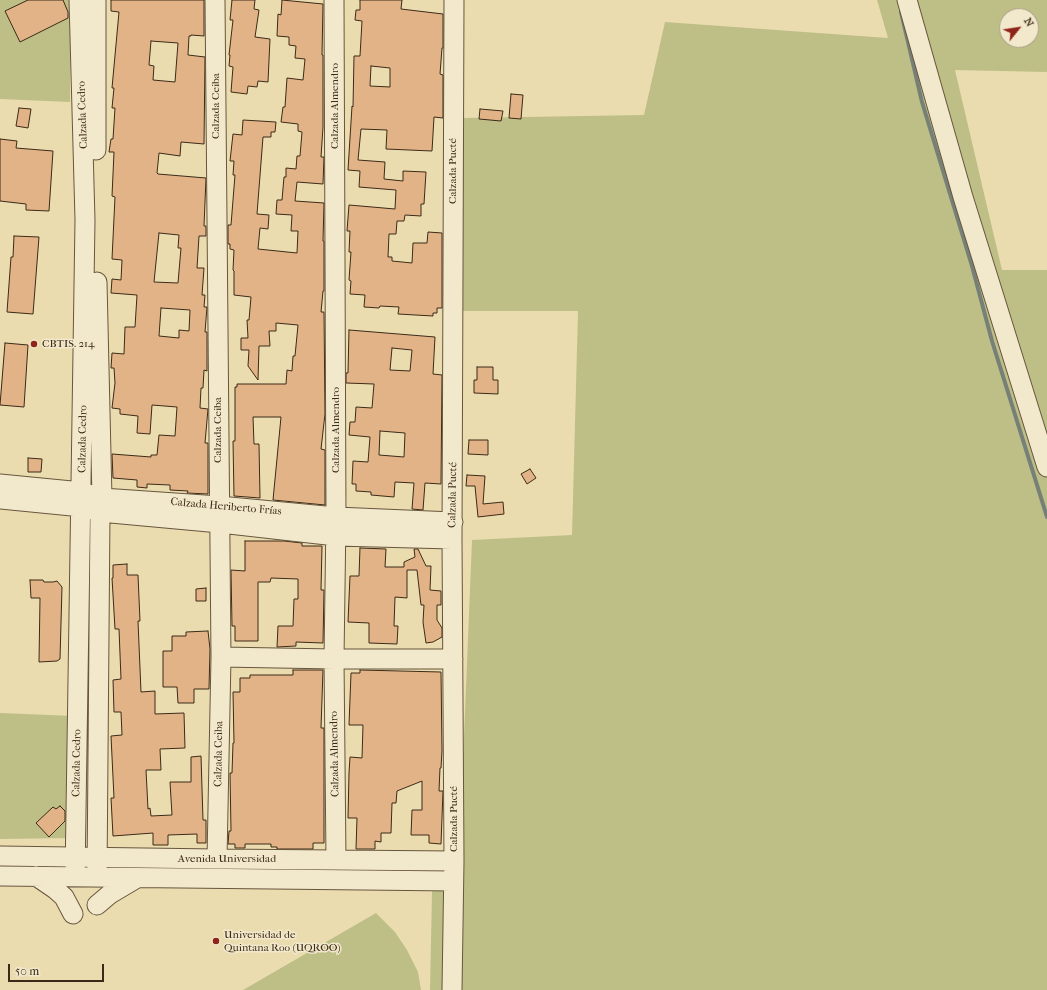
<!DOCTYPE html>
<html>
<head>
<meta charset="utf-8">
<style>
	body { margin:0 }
	#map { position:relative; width:1047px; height:990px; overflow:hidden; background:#ebdcb0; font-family:"IM FELL French Canon",serif }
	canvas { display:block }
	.north { position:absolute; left:999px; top:8px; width:40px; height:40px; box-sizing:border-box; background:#f2e8cc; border:1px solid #a99c84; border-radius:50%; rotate:60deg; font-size:11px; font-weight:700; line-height:16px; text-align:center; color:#3b2a17 }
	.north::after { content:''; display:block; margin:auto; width:14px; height:18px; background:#8f2418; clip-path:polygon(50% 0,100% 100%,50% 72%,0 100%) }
	.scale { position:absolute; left:8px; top:964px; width:96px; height:18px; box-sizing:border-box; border:2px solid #3b2a17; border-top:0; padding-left:5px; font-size:12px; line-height:14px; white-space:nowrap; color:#3b2a17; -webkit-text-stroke:3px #f2e8cc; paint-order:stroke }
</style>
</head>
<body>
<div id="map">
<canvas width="1047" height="990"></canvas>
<div class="north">N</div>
<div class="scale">50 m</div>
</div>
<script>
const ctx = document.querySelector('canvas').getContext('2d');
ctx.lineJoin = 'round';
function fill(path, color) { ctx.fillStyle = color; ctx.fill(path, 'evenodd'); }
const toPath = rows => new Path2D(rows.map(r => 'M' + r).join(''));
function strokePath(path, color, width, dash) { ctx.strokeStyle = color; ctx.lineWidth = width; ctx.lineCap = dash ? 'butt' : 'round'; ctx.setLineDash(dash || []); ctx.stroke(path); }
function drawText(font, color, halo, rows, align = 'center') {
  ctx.font = font + ' "IM FELL French Canon",serif'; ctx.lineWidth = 3; ctx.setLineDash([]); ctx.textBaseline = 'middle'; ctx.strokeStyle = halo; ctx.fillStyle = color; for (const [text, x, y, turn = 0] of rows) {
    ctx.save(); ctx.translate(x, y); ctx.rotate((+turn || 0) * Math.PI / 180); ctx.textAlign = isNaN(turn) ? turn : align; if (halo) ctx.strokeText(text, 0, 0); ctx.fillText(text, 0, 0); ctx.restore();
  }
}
const green = toPath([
	[0,0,70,0,70,102,0,99],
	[877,0,1047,0,1047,72,955,70,1002,270,1047,270,1047,990,430,990,432,892,460,835,472,540,572,535,578,311,461,311,463,118,644,115,665,22,888,38],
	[1007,16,1031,16,1031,40,1007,40],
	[0,713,74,716,73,838,0,839],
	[376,913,395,932,407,950,418,972,421,990,243,990]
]);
const stream = toPath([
	[901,12,922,102,972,266,992,341,1047,517]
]);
const building = toPath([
	[28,0,63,0,68,12,68,18,20,42,5,11,28,0],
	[111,0,204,0,204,36,191,35,191,36,189,36,188,55,205,57,204,144,181,142,180,156,159,153,157,173,158,174,206,178,204,226,206,226,206,236,199,236,197,268,204,268,202,295,205,295,204,307,207,307,205,332,207,332,207,371,204,370,203,388,201,388,200,408,208,409,205,443,208,443,208,494,187,493,188,491,170,490,170,485,147,484,147,488,137,487,137,480,113,478,112,454,151,457,151,455,157,455,159,435,175,436,177,407,152,405,150,434,137,433,138,416,120,414,120,409,112,408,115,383,114,368,111,368,112,353,124,354,125,327,135,327,137,295,111,293,112,279,121,280,122,260,112,259,115,197,112,196,114,152,109,152,111,139,113,139,115,108,112,108,114,88,112,88,119,12,111,11,111,0],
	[151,41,178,43,175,82,153,80,154,66,149,65,151,41],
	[159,233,179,235,178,248,181,248,178,283,154,282,159,233],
	[161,308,190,310,189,331,179,330,179,338,159,336,161,308],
	[232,0,255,0,254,9,259,10,255,37,270,39,268,82,258,81,257,87,248,86,247,94,231,92,233,67,229,66,230,55,229,55,233,20,230,20,232,0],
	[282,0,323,4,322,55,323,55,323,127,321,157,324,157,323,184,297,182,295,201,324,203,323,241,324,241,324,291,323,291,321,312,324,312,325,414,321,449,325,450,325,505,273,500,281,417,253,417,254,444,259,444,260,498,234,496,233,441,235,441,235,387,237,387,237,384,286,384,287,370,292,371,293,356,295,356,298,325,276,323,276,331,269,331,270,346,259,346,258,380,248,366,249,350,241,350,241,338,248,338,247,320,249,320,251,297,234,295,234,271,233,270,234,250,230,249,230,244,228,244,228,225,231,225,235,175,233,175,234,161,230,161,233,134,242,135,243,120,276,122,275,132,271,132,271,137,263,137,257,214,269,215,268,229,260,228,258,249,297,253,298,231,291,231,292,215,276,214,277,200,282,200,284,177,286,177,286,168,296,169,297,156,300,156,302,132,298,131,298,124,281,122,283,107,285,107,287,78,303,80,305,59,295,58,296,46,289,45,289,37,277,36,278,14,281,15,282,0],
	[360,0,402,0,401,9,443,14,443,48,442,48,440,74,443,75,443,118,434,117,432,151,386,149,387,130,361,129,358,160,385,162,384,179,403,181,403,171,426,172,424,204,421,204,421,216,405,215,404,221,397,221,396,234,389,234,388,257,392,257,392,261,412,263,413,243,427,243,428,232,442,233,442,308,437,308,437,313,433,313,433,316,398,314,399,307,380,306,379,308,364,307,365,295,350,294,351,281,349,280,351,252,349,252,350,231,347,231,349,205,395,209,396,190,359,187,360,171,348,170,352,106,353,107,354,56,360,56,362,21,355,20,356,10,360,10,360,0],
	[371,66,390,68,390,87,370,86,371,66],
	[511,94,523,95,521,119,509,118,511,94],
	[19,108,31,109,28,128,16,126,19,108],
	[480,109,503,111,501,121,479,119,480,109],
	[0,139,17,141,16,148,53,151,49,211,26,210,26,204,0,201,0,139],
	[14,236,39,237,33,314,7,312,11,257,13,257,14,236],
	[349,330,435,337,433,374,442,375,441,484,425,483,423,510,412,509,414,483,395,482,394,497,371,495,371,492,356,491,356,484,352,484,353,461,368,462,370,437,349,435,350,422,355,422,356,407,372,408,374,384,346,383,346,373,348,373,349,330],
	[392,348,412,350,410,371,390,370,392,348],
	[380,431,405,433,404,457,379,455,380,431],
	[5,343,28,345,24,407,0,405,5,343],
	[477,367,493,367,493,380,498,380,498,394,474,393,474,380,477,380,477,367],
	[469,440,488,440,488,455,468,454,469,440],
	[28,458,42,459,41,472,28,472,28,458],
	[530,469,536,478,527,484,521,474,530,469],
	[467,475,485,476,483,504,503,502,504,514,478,517,475,486,466,486,467,475],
	[245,541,284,541,302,543,302,546,322,546,321,590,324,590,323,643,296,642,296,646,277,647,278,626,293,626,294,599,298,599,298,579,271,578,270,582,258,582,258,641,235,641,235,626,232,626,231,570,245,571,245,541],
	[360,548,386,549,385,567,404,567,404,562,415,557,414,549,418,549,426,566,431,566,430,590,441,591,441,605,437,605,437,620,442,628,442,637,433,642,426,643,423,622,424,605,421,605,417,570,407,570,407,598,395,597,394,626,398,626,397,644,369,643,369,623,348,622,350,576,359,576,360,548],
	[127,564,127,575,138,575,140,621,138,621,141,692,155,691,155,714,184,713,185,748,160,749,161,770,146,770,148,809,150,808,151,816,172,815,170,782,191,782,191,757,201,756,203,820,206,820,206,843,197,843,197,834,168,835,168,845,153,845,153,833,113,836,111,798,114,798,111,736,122,735,121,712,114,712,113,680,121,679,119,629,115,629,112,578,113,578,113,565,127,564],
	[30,580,43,580,44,582,53,582,57,581,62,587,60,659,57,661,39,662,40,598,31,598,30,580],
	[206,588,206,601,196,601,196,589,206,588],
	[208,631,210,649,209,689,194,689,194,703,178,703,177,687,163,687,163,651,172,651,172,636,186,636,186,632,208,631],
	[293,670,323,670,321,728,324,728,324,843,313,843,313,849,277,849,277,847,271,847,271,844,245,844,245,848,235,848,235,844,228,844,229,831,231,831,230,773,232,773,233,743,234,743,233,692,240,692,240,678,250,678,250,675,293,675,293,670],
	[360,670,441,672,442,751,441,768,440,768,439,791,443,791,441,844,429,843,429,835,411,835,412,810,422,810,422,781,397,791,396,803,392,803,391,833,381,833,381,842,375,841,375,849,356,849,357,818,348,818,349,773,350,757,362,758,363,725,349,725,351,673,360,673,360,670],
	[60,806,65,811,65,821,49,837,36,823,53,807,56,809,60,806]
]);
const minor = toPath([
	[215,0,221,657,217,859],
	[334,0,336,517,334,659,336,860],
	[907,0,963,197,1047,467],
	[96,150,96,0],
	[97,282,102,498,100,512,97,877],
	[0,484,82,492,102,498,219,506,336,517,453,522],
	[0,499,82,507,100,512,220,523,336,536,452,539],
	[221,657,334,659,453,659],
	[0,856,217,859,454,861],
	[0,876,453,881],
	[36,876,55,889,64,897,73,914],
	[75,877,85,220,79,0],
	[97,905,110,894,137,878],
	[452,990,454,861,452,539,454,0]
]);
const markers = [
	[34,344,4,"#8f2418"],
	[216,941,4,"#8f2418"]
];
const streetNames = [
	["Calzada Ceiba",216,106,-90],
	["Calzada Almendro",335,106,-90],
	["Calzada Cedro",83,115,-92],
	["Calzada Pucté",453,171,-90],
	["Calzada Ceiba",218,430,-90],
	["Calzada Almendro",336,430,-90],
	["Calzada Cedro",83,439,-89],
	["Calzada Pucté",453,495,-89],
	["Calzada Heriberto Frías",226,507,5],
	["Calzada Ceiba",219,754,-89],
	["Calzada Almendro",335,754,-91],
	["Calzada Cedro",77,763,-89],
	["Calzada Pucté",454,819,-90],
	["Avenida Universidad",227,859]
];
const poiNames = [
	["CBTIS. 214",42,344],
	["Universidad de",224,935],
	["Quintana Roo (UQROO)",224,948]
];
fill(green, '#bdbf87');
strokePath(stream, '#768077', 4);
fill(building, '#e3b388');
strokePath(building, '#3b2a17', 1);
strokePath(minor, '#67563d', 21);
strokePath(minor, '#f2e8cc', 19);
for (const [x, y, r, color] of markers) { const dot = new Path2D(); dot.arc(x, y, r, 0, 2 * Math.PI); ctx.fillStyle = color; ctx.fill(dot); strokePath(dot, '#f2e8cc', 1.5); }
drawText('11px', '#3b2a17', '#f2e8cc', streetNames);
drawText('11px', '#3b2a17', '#f2e8cc', poiNames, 'left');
</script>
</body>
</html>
